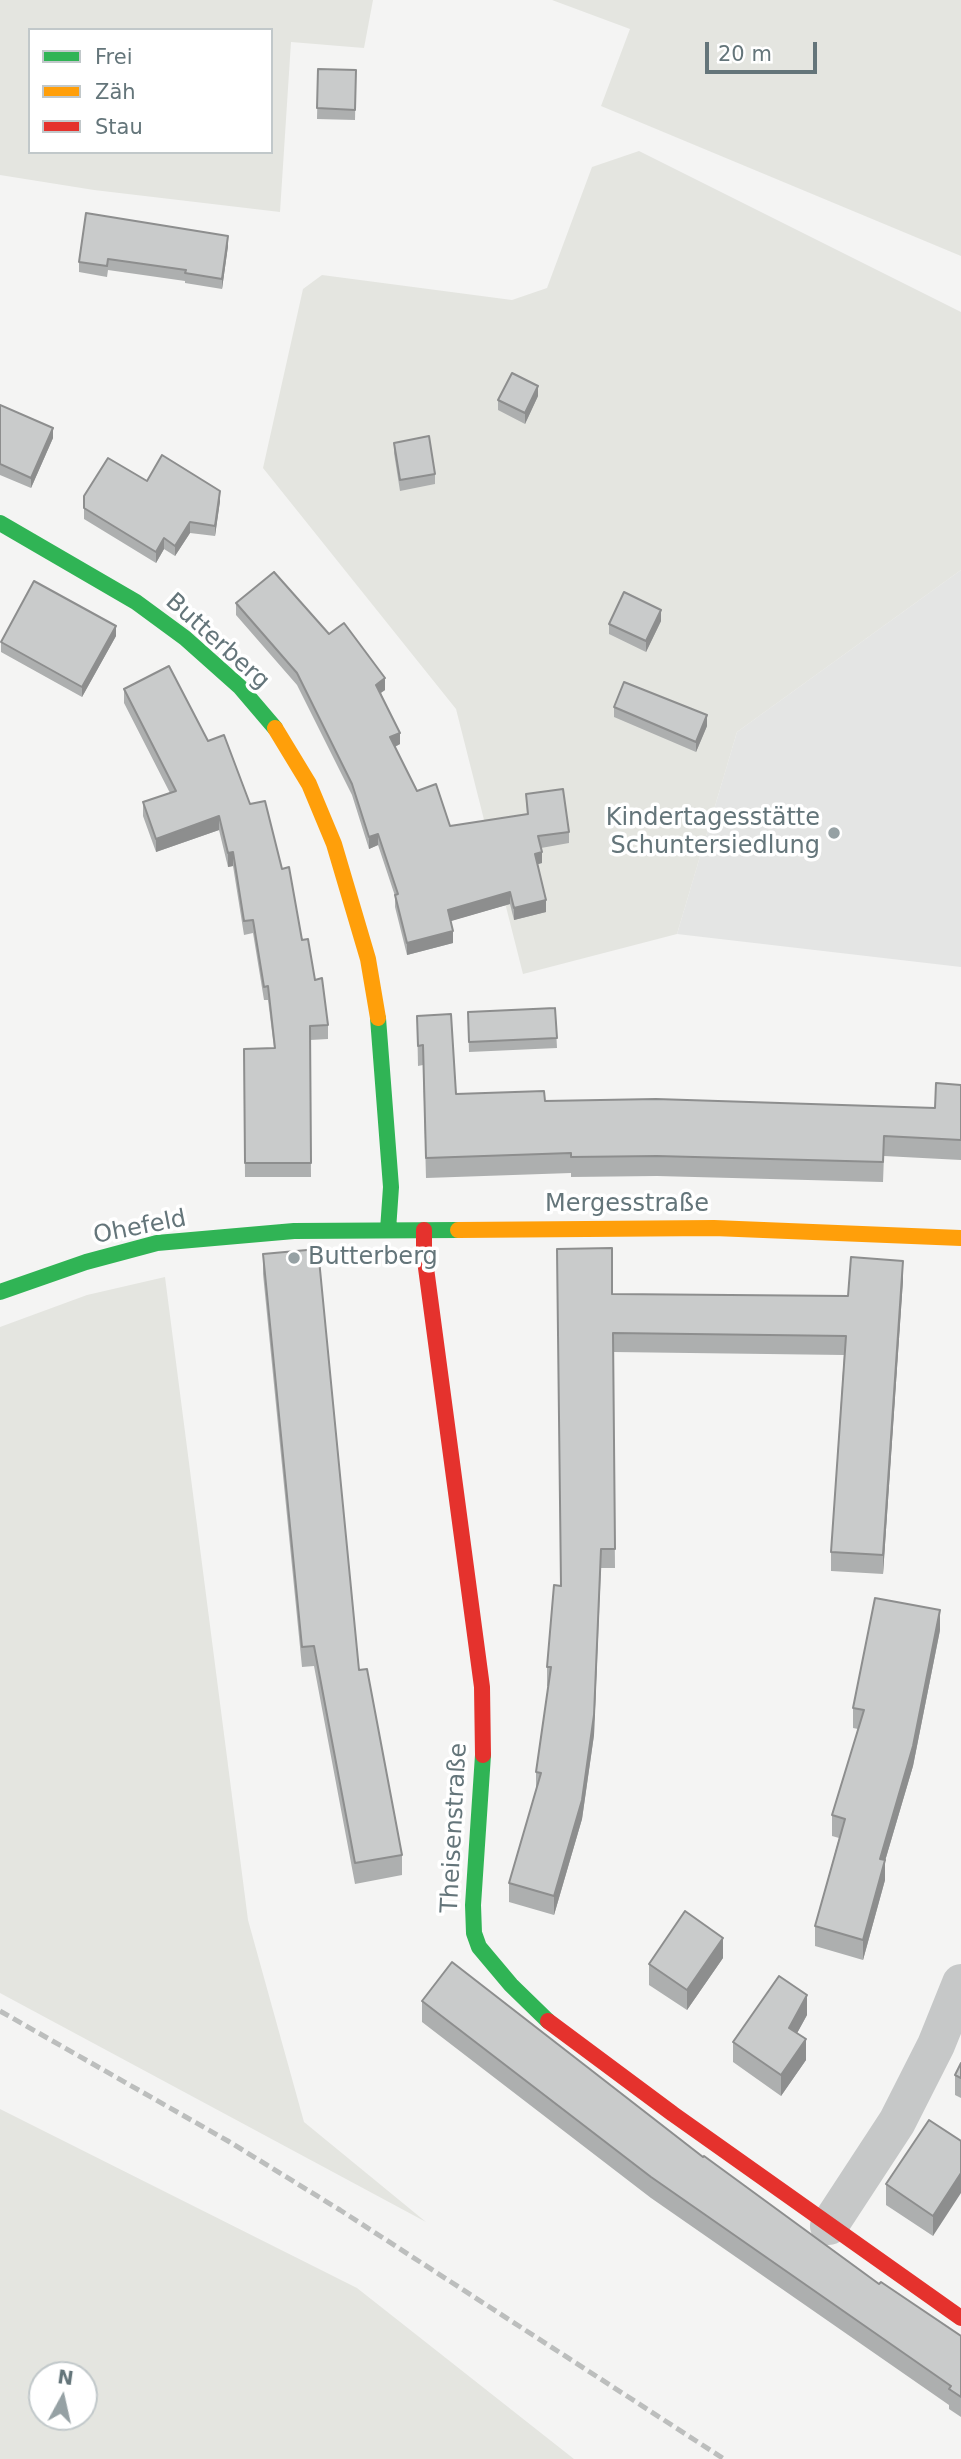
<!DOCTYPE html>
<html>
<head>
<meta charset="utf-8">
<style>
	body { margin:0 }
	#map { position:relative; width:961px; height:2459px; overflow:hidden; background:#f4f4f3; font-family:"DejaVu Sans",sans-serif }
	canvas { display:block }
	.legend { position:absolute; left:28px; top:28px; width:245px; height:126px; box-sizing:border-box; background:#fff; border:2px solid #c1c8ca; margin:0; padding:9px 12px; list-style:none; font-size:21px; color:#64757a }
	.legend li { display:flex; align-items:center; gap:14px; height:35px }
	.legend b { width:35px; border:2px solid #c1c8ca }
	.north { position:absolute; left:28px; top:2361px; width:70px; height:70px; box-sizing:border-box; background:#fff; border:2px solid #c1c8ca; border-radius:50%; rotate:8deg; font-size:19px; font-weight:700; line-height:28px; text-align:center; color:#64757a }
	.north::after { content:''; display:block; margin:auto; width:24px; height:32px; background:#96a1a4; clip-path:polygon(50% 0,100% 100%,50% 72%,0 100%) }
	.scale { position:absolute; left:705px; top:42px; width:112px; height:32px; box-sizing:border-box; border:4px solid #64757a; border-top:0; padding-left:9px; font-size:21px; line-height:24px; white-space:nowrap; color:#64757a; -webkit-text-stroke:5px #fff; paint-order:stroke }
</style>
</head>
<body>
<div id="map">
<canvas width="961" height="2459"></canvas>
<ul class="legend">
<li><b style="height:9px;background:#30b455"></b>Frei</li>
<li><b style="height:9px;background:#ff9f0a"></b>Zäh</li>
<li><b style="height:9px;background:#e5322d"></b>Stau</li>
</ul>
<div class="north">N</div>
<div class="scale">20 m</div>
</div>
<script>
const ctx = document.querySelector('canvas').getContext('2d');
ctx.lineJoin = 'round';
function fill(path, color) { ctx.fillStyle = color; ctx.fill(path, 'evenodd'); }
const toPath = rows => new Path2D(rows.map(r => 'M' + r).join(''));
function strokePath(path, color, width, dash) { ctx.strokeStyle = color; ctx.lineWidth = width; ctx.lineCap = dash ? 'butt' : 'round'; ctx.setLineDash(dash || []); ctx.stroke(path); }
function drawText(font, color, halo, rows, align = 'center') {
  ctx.font = font + ' "DejaVu Sans",sans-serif'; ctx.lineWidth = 7; ctx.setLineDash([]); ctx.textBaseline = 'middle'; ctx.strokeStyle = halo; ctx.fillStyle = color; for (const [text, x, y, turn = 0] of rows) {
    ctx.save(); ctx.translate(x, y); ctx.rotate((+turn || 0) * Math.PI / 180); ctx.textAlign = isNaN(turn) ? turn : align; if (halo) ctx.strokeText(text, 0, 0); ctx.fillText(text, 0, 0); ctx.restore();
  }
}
const built = toPath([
	[961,570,961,967,677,934,737,732]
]);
const green = toPath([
	[0,0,373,0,364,48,291,42,280,212,94,190,0,175],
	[30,30,271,30,271,152,30,152],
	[552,0,961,0,961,256,601,106,630,29],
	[639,151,961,312,961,570,737,732,677,934,523,974,456,709,263,468,303,289,322,275,512,300,547,288,592,167],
	[165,1277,248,1920,304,2122,426,2222,0,1993,0,1327,87,1295],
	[0,2109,357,2288,574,2459,0,2459],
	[42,2375,84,2375,84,2417,42,2417]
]);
const street = toPath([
	[829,2226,897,2122,936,2045,961,1983]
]);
const fast = toPath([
	[0,523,136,602,185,638,240,687,275,728],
	[378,1018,391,1187,388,1230],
	[0,1292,86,1262,157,1243,294,1231,458,1230],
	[483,1755,473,1905,474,1933,479,1947,511,1985,548,2021]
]);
const slow = toPath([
	[275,728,309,784,334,844,368,959,378,1018],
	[458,1230,714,1228,961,1238]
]);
const jam = toPath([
	[424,1230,424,1253,482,1687,483,1755],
	[548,2021,673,2114,961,2318]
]);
const rail = toPath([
	[0,2011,228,2141,340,2210,724,2459]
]);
const wall = toPath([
	[318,69,356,70,355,120,317,119],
	[228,246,222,289,185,283,185,281,108,270,107,277,79,272,79,262],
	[538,396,525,424,498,410,498,400],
	[0,405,53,438,31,488,0,475],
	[394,443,435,474,435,484,400,491,394,453],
	[147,481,220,501,215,536,190,533,175,556,164,549,156,563,84,519,84,496],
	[236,603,329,634,385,690,381,693,400,744,395,747,417,791,450,826,527,815,526,794,569,832,569,843,541,848,542,863,537,864,546,912,514,920,510,904,450,921,453,943,407,955,395,907,395,896,378,845,369,849,352,795,297,685,236,615],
	[661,621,646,652,609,634,609,624],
	[116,636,82,697,1,652,1,642],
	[124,689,208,741,250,804,282,869,302,940,328,1025,328,1039,310,1040,311,1177,245,1177,244,1049,274,1048,268,1000,264,1000,253,933,244,935,233,866,228,867,219,830,156,852,143,816,143,802,170,793,124,703],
	[614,707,707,726,696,752,614,717],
	[555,1008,557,1048,469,1052,468,1012],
	[417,1016,456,1094,545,1101,935,1108,961,1085,961,1160,884,1156,883,1182,657,1176,571,1177,571,1173,426,1178,423,1065,418,1066],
	[263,1254,402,1855,402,1875,355,1884,314,1666,302,1667,263,1274],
	[903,1280,883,1574,831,1571,831,1552,844,1355,613,1352,615,1568,601,1568,594,1735,582,1819,554,1915,509,1902,509,1883,536,1791,536,1772,548,1686,547,1686,547,1667,612,1294,848,1296],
	[940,1630,913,1766,885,1861,885,1880,863,1960,815,1946,815,1926,839,1838,832,1836,832,1815,858,1729,853,1728,853,1708],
	[723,1958,687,2010,649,1985,649,1964],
	[422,2001,703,2157,879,2284,961,2336,961,2417,949,2409,949,2405,651,2198,422,2022],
	[807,2015,797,2033,806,2060,781,2096,733,2062,733,2042],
	[961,2063,961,2098,955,2095,955,2075],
	[961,2141,933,2236,886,2205,886,2184]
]);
const shadedWall = toPath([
	[228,236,228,246,222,289,222,279],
	[538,386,538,396,525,424,525,413],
	[53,428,53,438,31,488,31,478],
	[220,491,220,501,215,536,215,526],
	[190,522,190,533,175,556,175,546],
	[164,538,164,549,156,563,156,552],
	[661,610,661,621,646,652,646,641],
	[116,626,116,636,82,697,82,687],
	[385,678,385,690,376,696,376,685],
	[707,715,707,726,696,752,696,742],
	[400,733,400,744,390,749,390,737],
	[219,816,219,830,156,852,156,839],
	[378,834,378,845,369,849,369,837],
	[233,852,233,866,228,867,228,853],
	[542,852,542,863,535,865,535,854],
	[510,892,510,904,448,922,448,910],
	[546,900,546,912,514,920,514,908],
	[453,931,453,943,407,955,407,943],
	[903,1261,903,1280,883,1574,883,1555],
	[601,1549,594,1735,582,1819,554,1915,554,1896],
	[940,1610,940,1630,913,1766,885,1861,885,1880,863,1960,863,1940,880,1859],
	[723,1938,723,1958,687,2010,687,1990],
	[807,1995,807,2015,789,2048,789,2028],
	[806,2039,806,2060,781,2096,781,2075],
	[961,2173,961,2193,933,2236,933,2216]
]);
const building = toPath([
	[318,69,356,70,355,110,317,108,318,69],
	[86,213,228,236,222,279,185,273,186,270,108,259,107,266,79,262,86,213],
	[512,373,538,386,525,413,498,400,512,373],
	[0,405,53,428,31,478,0,464,0,405],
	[429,436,435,474,400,480,394,443,429,436],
	[162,455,220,491,215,526,190,522,175,546,164,538,156,552,84,508,84,496,108,458,147,481,162,455],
	[274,572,329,634,344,623,385,678,376,685,400,733,390,737,417,791,436,784,450,826,528,814,526,794,563,789,569,832,538,836,542,852,535,854,546,900,514,908,510,892,448,910,453,931,407,943,395,895,398,894,378,834,369,837,352,784,297,673,236,603,274,572],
	[34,581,116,626,82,687,1,642,34,581],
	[624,592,661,610,646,641,609,624,624,592],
	[169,666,208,741,224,735,250,804,265,801,282,869,289,867,302,940,308,939,315,980,322,978,328,1025,310,1026,311,1163,245,1163,244,1049,275,1048,268,986,264,987,253,920,244,921,233,852,228,853,219,816,156,839,143,802,176,791,124,689,169,666],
	[624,682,707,715,696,742,614,707,624,682],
	[555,1008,557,1038,469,1042,468,1012,555,1008],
	[451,1014,456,1094,544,1091,545,1101,656,1099,935,1108,936,1083,961,1085,961,1140,884,1136,883,1162,657,1156,571,1157,571,1153,426,1158,423,1045,418,1046,417,1016,451,1014],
	[612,1248,612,1294,848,1296,851,1257,903,1261,883,1555,831,1552,846,1336,613,1333,615,1549,601,1549,594,1715,582,1800,554,1896,509,1883,541,1773,536,1772,551,1667,547,1667,554,1585,561,1586,557,1249,612,1248],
	[318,1249,359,1670,367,1669,402,1855,355,1863,314,1646,302,1647,263,1254,318,1249],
	[875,1598,940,1610,913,1746,880,1859,885,1860,863,1940,815,1926,845,1819,832,1815,864,1710,853,1708,875,1598],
	[685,1911,723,1938,687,1990,649,1964,685,1911],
	[452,1962,703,2157,704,2156,879,2284,881,2282,961,2336,961,2397,949,2389,951,2386,651,2177,422,2001,452,1962],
	[779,1976,807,1995,789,2028,806,2039,781,2075,733,2042,779,1976],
	[961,2063,961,2078,955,2075,961,2063],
	[929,2120,961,2141,961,2173,933,2216,886,2184,929,2120]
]);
const markers = [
	[834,833,7,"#96a1a4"],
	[294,1258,7,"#96a1a4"]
];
const streetNames = [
	["Butterberg",217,642,42],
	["Mergesstraße",627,1205],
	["Ohefeld",140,1228,-11],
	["Theisenstraße",455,1828,-87]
];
const poiNames = [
	["Kindertagesstätte",820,819],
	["Schuntersiedlung",820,847],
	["Butterberg",308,1258,"left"]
];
fill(built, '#e4e5e4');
fill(green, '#e4e5e0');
strokePath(street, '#c6c8c8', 38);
strokePath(fast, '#30b455', 16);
strokePath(slow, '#ff9f0a', 16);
strokePath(jam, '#e5322d', 16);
strokePath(rail, '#bcbebd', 5, [10, 5]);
fill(wall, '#adafaf');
fill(shadedWall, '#8d8e8e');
fill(building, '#c9cbcb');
strokePath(building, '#8d8e8e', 2);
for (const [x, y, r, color] of markers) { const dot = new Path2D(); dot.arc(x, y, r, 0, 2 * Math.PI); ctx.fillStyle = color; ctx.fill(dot); strokePath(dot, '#fff', 2.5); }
drawText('24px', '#64757a', '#fff', streetNames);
drawText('24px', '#64757a', '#fff', poiNames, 'right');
</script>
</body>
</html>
